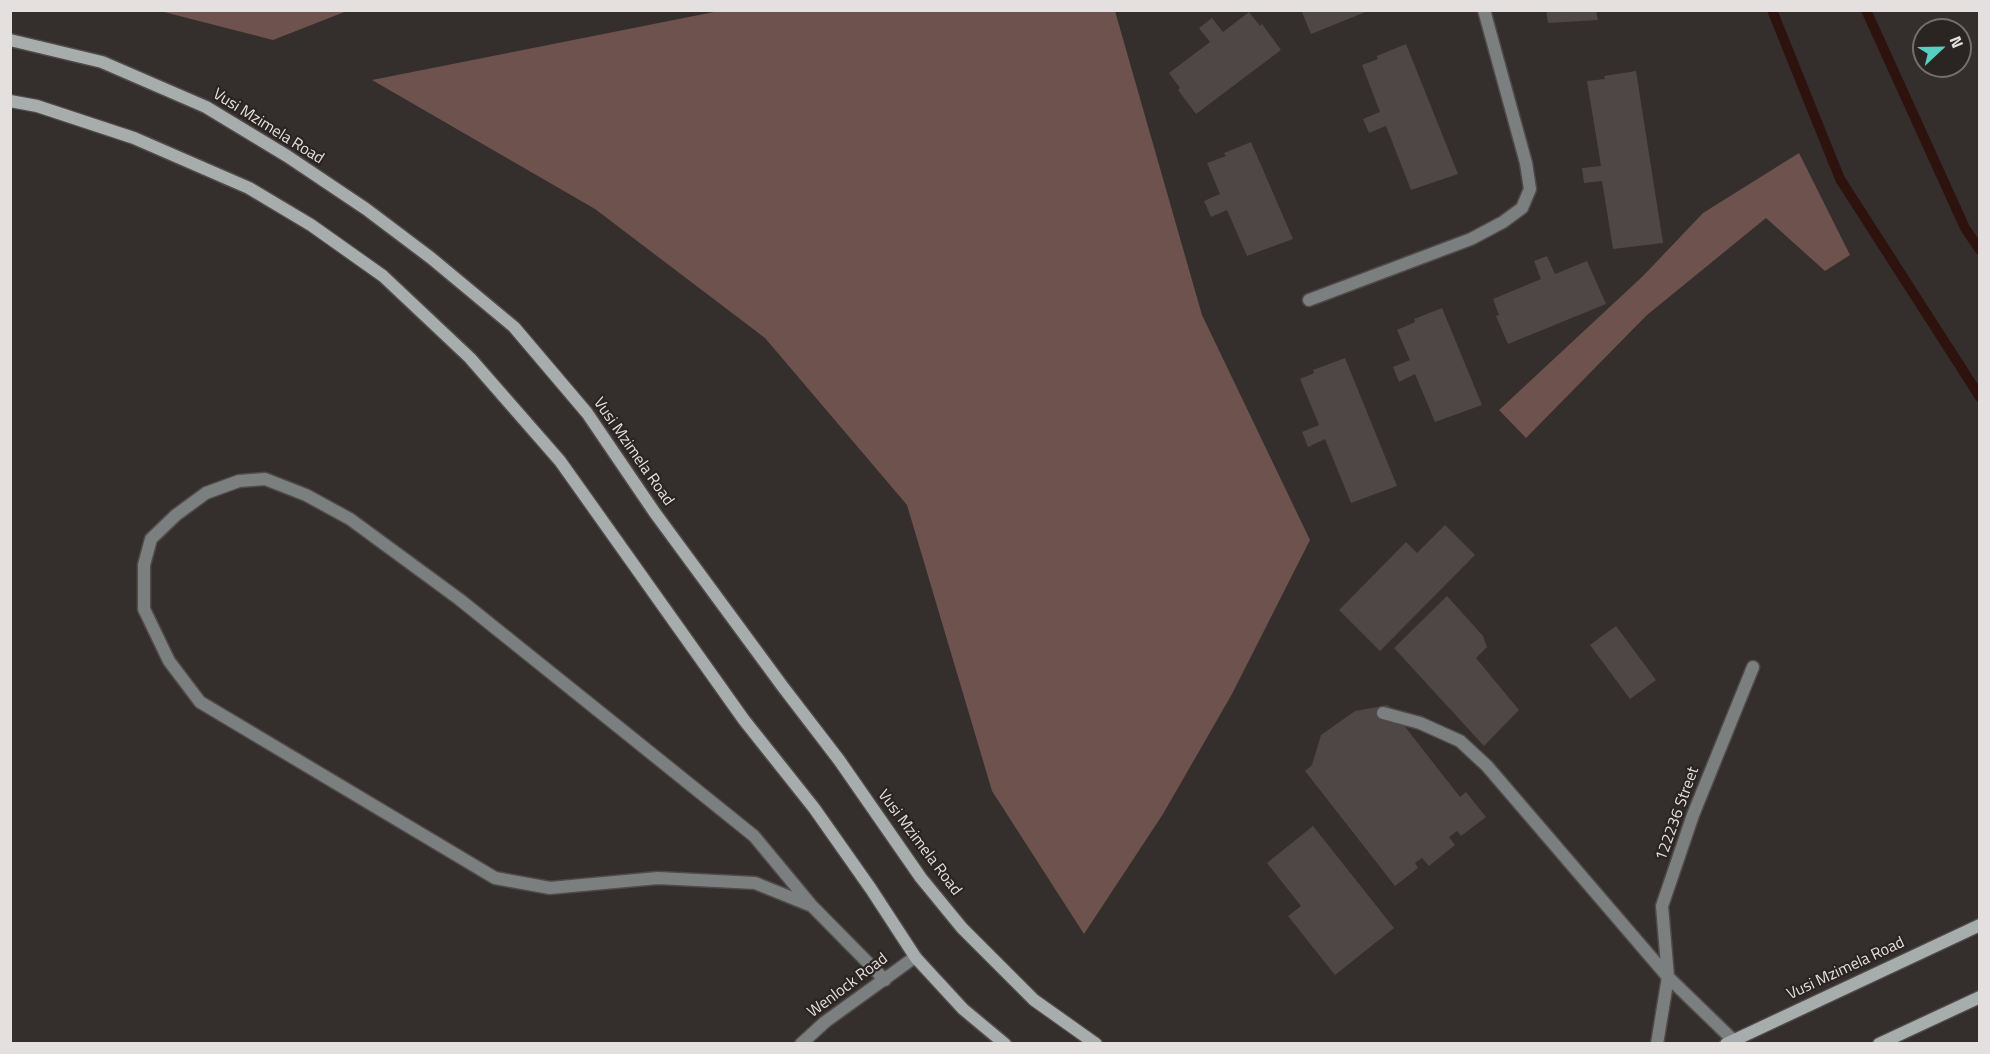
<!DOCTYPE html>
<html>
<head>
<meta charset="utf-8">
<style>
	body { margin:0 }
	#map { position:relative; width:1990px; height:1054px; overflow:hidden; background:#342e2d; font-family:"Titillium Web",sans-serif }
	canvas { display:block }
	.frame { position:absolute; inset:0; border:12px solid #e4e0df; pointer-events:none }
	.north { position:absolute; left:1912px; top:18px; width:60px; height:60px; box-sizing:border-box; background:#2a2423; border:2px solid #746f6e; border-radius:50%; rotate:68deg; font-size:16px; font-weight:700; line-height:24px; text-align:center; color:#e4e0df }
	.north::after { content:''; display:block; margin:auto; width:21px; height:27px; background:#58cec0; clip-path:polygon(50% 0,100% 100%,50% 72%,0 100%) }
</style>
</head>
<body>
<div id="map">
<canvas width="1990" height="1054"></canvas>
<div class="frame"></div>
<div class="north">N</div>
</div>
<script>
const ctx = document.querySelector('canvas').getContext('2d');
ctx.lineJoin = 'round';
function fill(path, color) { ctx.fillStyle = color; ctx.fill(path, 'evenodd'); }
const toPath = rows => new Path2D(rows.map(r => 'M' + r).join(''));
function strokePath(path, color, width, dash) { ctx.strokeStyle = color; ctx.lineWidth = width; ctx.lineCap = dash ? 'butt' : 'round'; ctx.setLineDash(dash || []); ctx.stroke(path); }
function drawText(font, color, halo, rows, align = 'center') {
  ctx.font = font + ' "Titillium Web",sans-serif'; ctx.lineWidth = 4.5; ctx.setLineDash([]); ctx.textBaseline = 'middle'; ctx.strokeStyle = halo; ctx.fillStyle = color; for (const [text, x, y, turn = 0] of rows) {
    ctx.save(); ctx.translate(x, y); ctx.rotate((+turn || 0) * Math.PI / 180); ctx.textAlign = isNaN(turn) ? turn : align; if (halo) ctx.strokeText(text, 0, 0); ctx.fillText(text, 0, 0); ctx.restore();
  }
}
const green = toPath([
	[160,11,347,11,273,40],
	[719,11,1115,11,1202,315,1310,540,1232,694,1163,814,1084,934,992,791,907,505,765,338,595,209,372,80],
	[1799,153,1850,255,1825,271,1766,218,1647,315,1526,438,1499,410,1643,276,1703,213]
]);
const stream = toPath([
	[1772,10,1840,179,1980,397],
	[1866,10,1965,228,1980,250]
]);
const building = toPath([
	[1301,10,1368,10,1368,11,1311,34],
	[1546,10,1596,10,1598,20,1548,23],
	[1249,12,1260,26,1262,24,1281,50,1196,114,1178,90,1180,88,1169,73,1210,42,1199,28,1212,18,1223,32],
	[1406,44,1458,174,1411,190,1386,126,1369,133,1363,119,1380,112,1362,65,1378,59,1377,56],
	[1636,71,1663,243,1613,249,1602,181,1584,183,1582,168,1601,166,1587,81,1605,79,1604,76],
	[1251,142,1293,239,1247,256,1227,210,1211,217,1204,201,1220,194,1207,163,1226,156,1224,153],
	[1547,256,1555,274,1587,261,1606,304,1508,344,1496,316,1499,315,1493,299,1541,279,1534,261],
	[1442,308,1482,405,1435,422,1415,374,1399,382,1393,367,1410,360,1397,330,1415,322,1414,319],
	[1345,358,1397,486,1351,503,1325,439,1308,447,1302,432,1319,425,1300,379,1314,373,1313,370],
	[1445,525,1475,555,1380,651,1339,610,1406,542,1417,553],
	[1447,596,1483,636,1487,647,1476,658,1519,710,1484,746,1394,648],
	[1616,626,1656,680,1630,699,1590,645],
	[1388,705,1460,797,1466,792,1486,817,1461,836,1457,831,1449,837,1455,845,1429,866,1422,858,1415,863,1418,868,1395,886,1305,771,1312,765,1321,735,1355,711],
	[1313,826,1394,928,1335,975,1288,916,1301,906,1267,863]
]);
const service = toPath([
	[1383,713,1420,723,1460,741,1487,766,1668,977,1733,1040],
	[812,906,754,836,621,729,459,599,350,519,306,495,265,479,239,481,206,493,176,515,151,539,144,565,144,609,169,661,200,702,495,878,550,888,658,878,755,883,812,906,885,980],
	[801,1044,825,1022,911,960,916,958],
	[1657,1044,1668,977,1662,906,1693,815,1753,667]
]);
const minor = toPath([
	[1309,300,1471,239,1503,222,1522,208,1530,189,1526,163,1484,10]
]);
const secondary = toPath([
	[10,40,102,62,206,107,287,156,366,209,431,258,514,327,587,413,655,513,783,687,839,760,921,878,962,928,1034,1000,1096,1044],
	[10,101,37,106,134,138,249,188,311,225,383,276,470,358,560,461,744,720,814,808,871,889,916,958,963,1009,1005,1044],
	[1726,1044,1980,925],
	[1879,1044,1980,997]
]);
const streetNames = [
	["Vusi Mzimela Road",268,127,32],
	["Vusi Mzimela Road",633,452,55],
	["122236 Street",1678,814,-70],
	["Vusi Mzimela Road",919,843,53],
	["Vusi Mzimela Road",1846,969,-25],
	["Wenlock Road",848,986,-37]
];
fill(green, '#6d524d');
strokePath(stream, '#2e120e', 10);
fill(building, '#4e4746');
strokePath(service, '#504a49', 15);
strokePath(minor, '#504a49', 15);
strokePath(secondary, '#504a49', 15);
strokePath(service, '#7c7f7f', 12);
strokePath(minor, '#7c7f7f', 12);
strokePath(secondary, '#a7adac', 12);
drawText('16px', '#e4e0df', '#2a2423', streetNames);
</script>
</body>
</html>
